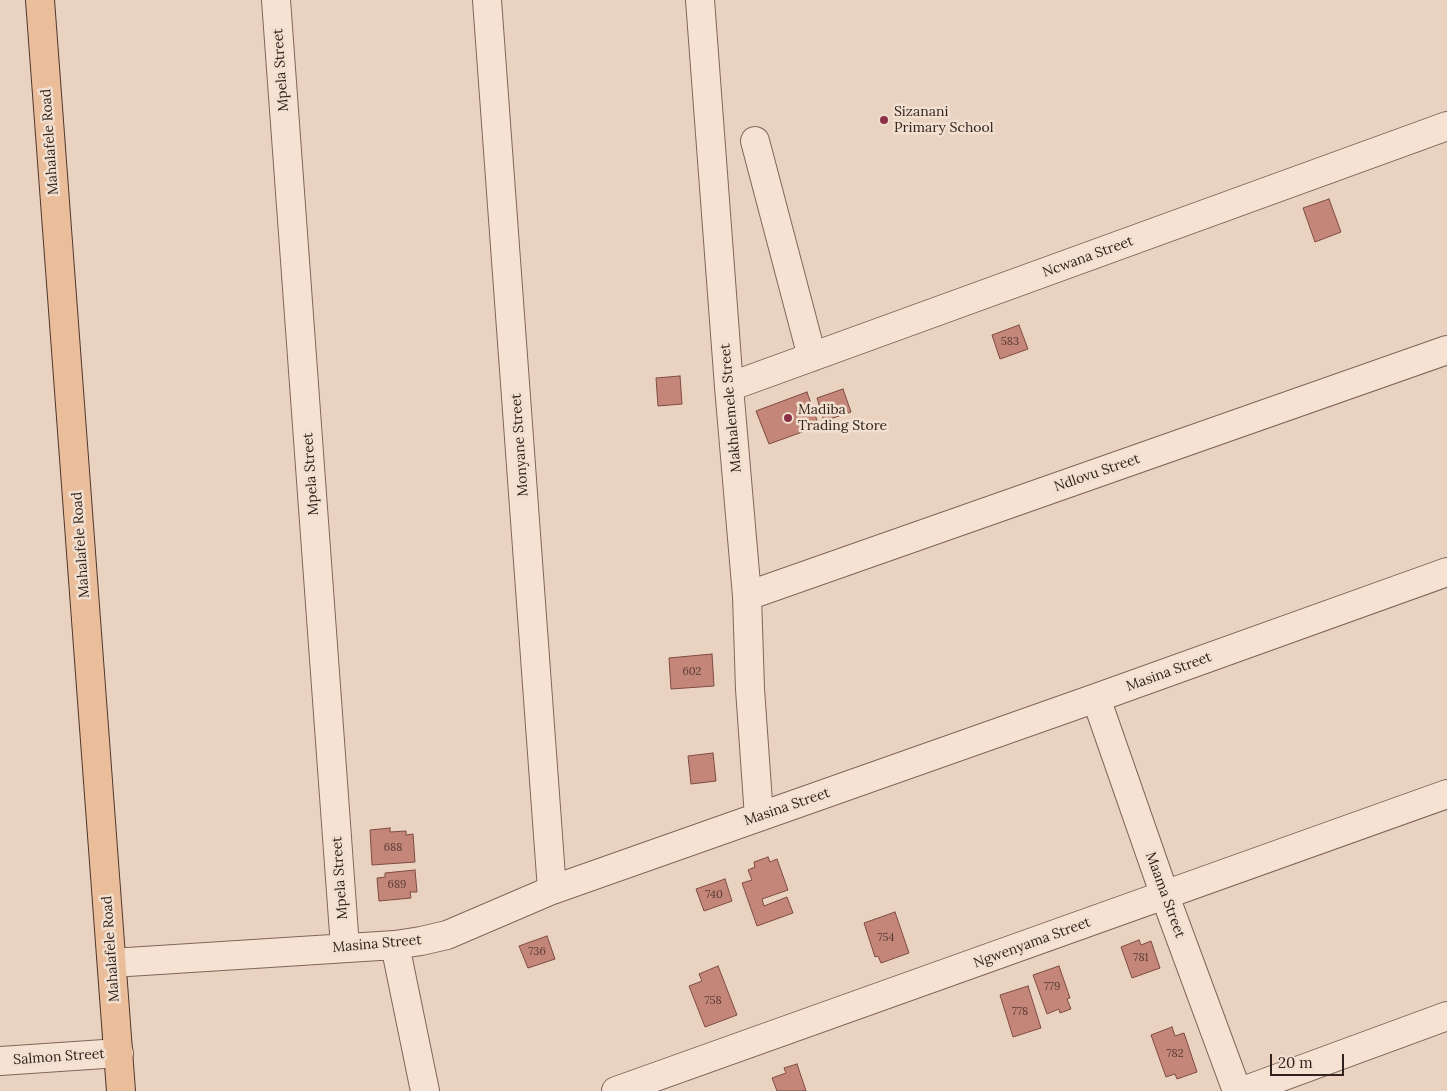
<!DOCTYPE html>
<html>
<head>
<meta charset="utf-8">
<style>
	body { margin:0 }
	#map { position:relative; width:1447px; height:1091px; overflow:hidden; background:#e9d3c0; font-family:Lora,serif }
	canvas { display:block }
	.scale { position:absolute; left:1270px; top:1054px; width:74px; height:22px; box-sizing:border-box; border:2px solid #31221d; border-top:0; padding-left:6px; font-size:15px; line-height:18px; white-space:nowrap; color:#31221d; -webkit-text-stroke:4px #f1dfcf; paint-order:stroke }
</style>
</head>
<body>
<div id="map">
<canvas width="1447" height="1091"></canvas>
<div class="scale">20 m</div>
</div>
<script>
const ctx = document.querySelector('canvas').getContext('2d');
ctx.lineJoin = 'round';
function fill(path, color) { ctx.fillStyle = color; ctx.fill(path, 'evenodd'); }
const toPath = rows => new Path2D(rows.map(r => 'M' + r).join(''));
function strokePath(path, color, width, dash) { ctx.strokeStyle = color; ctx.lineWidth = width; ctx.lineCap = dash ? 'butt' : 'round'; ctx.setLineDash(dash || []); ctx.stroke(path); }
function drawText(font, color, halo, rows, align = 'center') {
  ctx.font = font + ' Lora,serif'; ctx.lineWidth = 5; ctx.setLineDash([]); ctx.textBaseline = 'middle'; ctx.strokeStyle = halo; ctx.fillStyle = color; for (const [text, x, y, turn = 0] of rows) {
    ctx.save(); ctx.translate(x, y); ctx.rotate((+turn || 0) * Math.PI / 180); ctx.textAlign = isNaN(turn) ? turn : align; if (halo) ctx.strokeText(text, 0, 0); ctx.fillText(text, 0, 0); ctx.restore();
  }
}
const building = toPath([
	[1329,199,1341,232,1315,242,1303,208,1329,199],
	[1019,325,1028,349,1000,359,992,335,1019,325],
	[680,376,682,404,658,406,656,378,680,376],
	[843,389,851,412,824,421,817,398,843,389],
	[807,392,819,426,769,444,756,411,807,392],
	[712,654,714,686,671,689,669,658,712,654],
	[713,753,716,781,691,784,688,756,713,753],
	[390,828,390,832,406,831,406,835,413,834,415,862,372,865,370,830,390,828],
	[768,857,770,862,777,859,788,890,762,899,764,906,787,897,793,913,757,926,742,883,752,880,748,870,755,867,754,862,768,857],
	[415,870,417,892,410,892,411,898,379,901,377,878,385,877,385,873,415,870],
	[725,879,732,901,704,911,696,889,725,879],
	[895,912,909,953,881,963,878,956,875,957,864,923,895,912],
	[547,936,555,959,528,968,519,946,547,936],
	[1139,940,1141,945,1151,941,1160,968,1132,978,1121,947,1139,940],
	[718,966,737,1015,705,1027,689,986,702,981,699,974,718,966],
	[1059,966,1070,998,1067,999,1071,1009,1060,1013,1059,1009,1047,1014,1033,975,1059,966],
	[1028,986,1041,1028,1013,1037,1000,995,1028,986],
	[1172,1027,1175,1036,1184,1033,1197,1072,1177,1079,1175,1074,1166,1077,1151,1035,1172,1027],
	[797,1064,806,1091,777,1091,772,1078,786,1073,784,1068,797,1064]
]);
const minor = toPath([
	[276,0,345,947],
	[487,0,552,890],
	[700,0,729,387,747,596,750,689,759,817],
	[755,141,812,357],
	[729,387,1447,126],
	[747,596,1447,350],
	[1096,698,1165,896,1237,1091],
	[395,945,425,1091],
	[112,963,395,945,421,941,447,935,552,890,1096,698,1447,572],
	[0,1061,119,1053],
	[616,1091,1447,794],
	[1243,1091,1447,1016]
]);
const major = toPath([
	[40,0,121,1091]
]);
const markers = [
	[884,120,5,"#8a2f46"],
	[788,418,5,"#8a2f46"]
];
const numberNames = [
	["583",1010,342],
	["602",692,672],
	["688",393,848],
	["689",397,885],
	["740",714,895],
	["754",886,938],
	["736",537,952],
	["781",1141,958],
	["779",1052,987],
	["758",713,1001],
	["778",1020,1012],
	["782",1175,1054]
];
const streetNames = [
	["Mpela Street",281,70,-94],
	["Mahalafele Road",50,142,-94],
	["Ncwana Street",1088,257,-20],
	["Makhalemele Street",731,408,-95],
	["Monyane Street",520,445,-94],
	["Ndlovu Street",1097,473,-19],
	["Mpela Street",311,474,-94],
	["Mahalafele Road",81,545,-94],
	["Masina Street",1169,672,-20],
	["Masina Street",787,807,-19],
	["Mpela Street",340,878,-94],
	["Maama Street",1165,895,70],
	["Ngwenyama Street",1032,943,-20],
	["Masina Street",377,944,-5],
	["Mahalafele Road",111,949,-94],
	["Salmon Street",59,1057,-4]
];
const poiNames = [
	["Sizanani",894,112],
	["Primary School",894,128],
	["Madiba",798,410],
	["Trading Store",798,426]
];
fill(building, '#c48679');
strokePath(building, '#7d4b42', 1);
strokePath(minor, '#80655a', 30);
strokePath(major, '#4e352e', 30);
strokePath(minor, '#f5e2d2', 28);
strokePath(major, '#eabe9a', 28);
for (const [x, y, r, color] of markers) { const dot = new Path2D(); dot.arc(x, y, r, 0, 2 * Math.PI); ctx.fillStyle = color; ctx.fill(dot); strokePath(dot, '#f1dfcf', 2); }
drawText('11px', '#563b34', null, numberNames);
drawText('14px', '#31221d', '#f1dfcf', streetNames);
drawText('14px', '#31221d', '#f1dfcf', poiNames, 'left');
</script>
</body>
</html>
